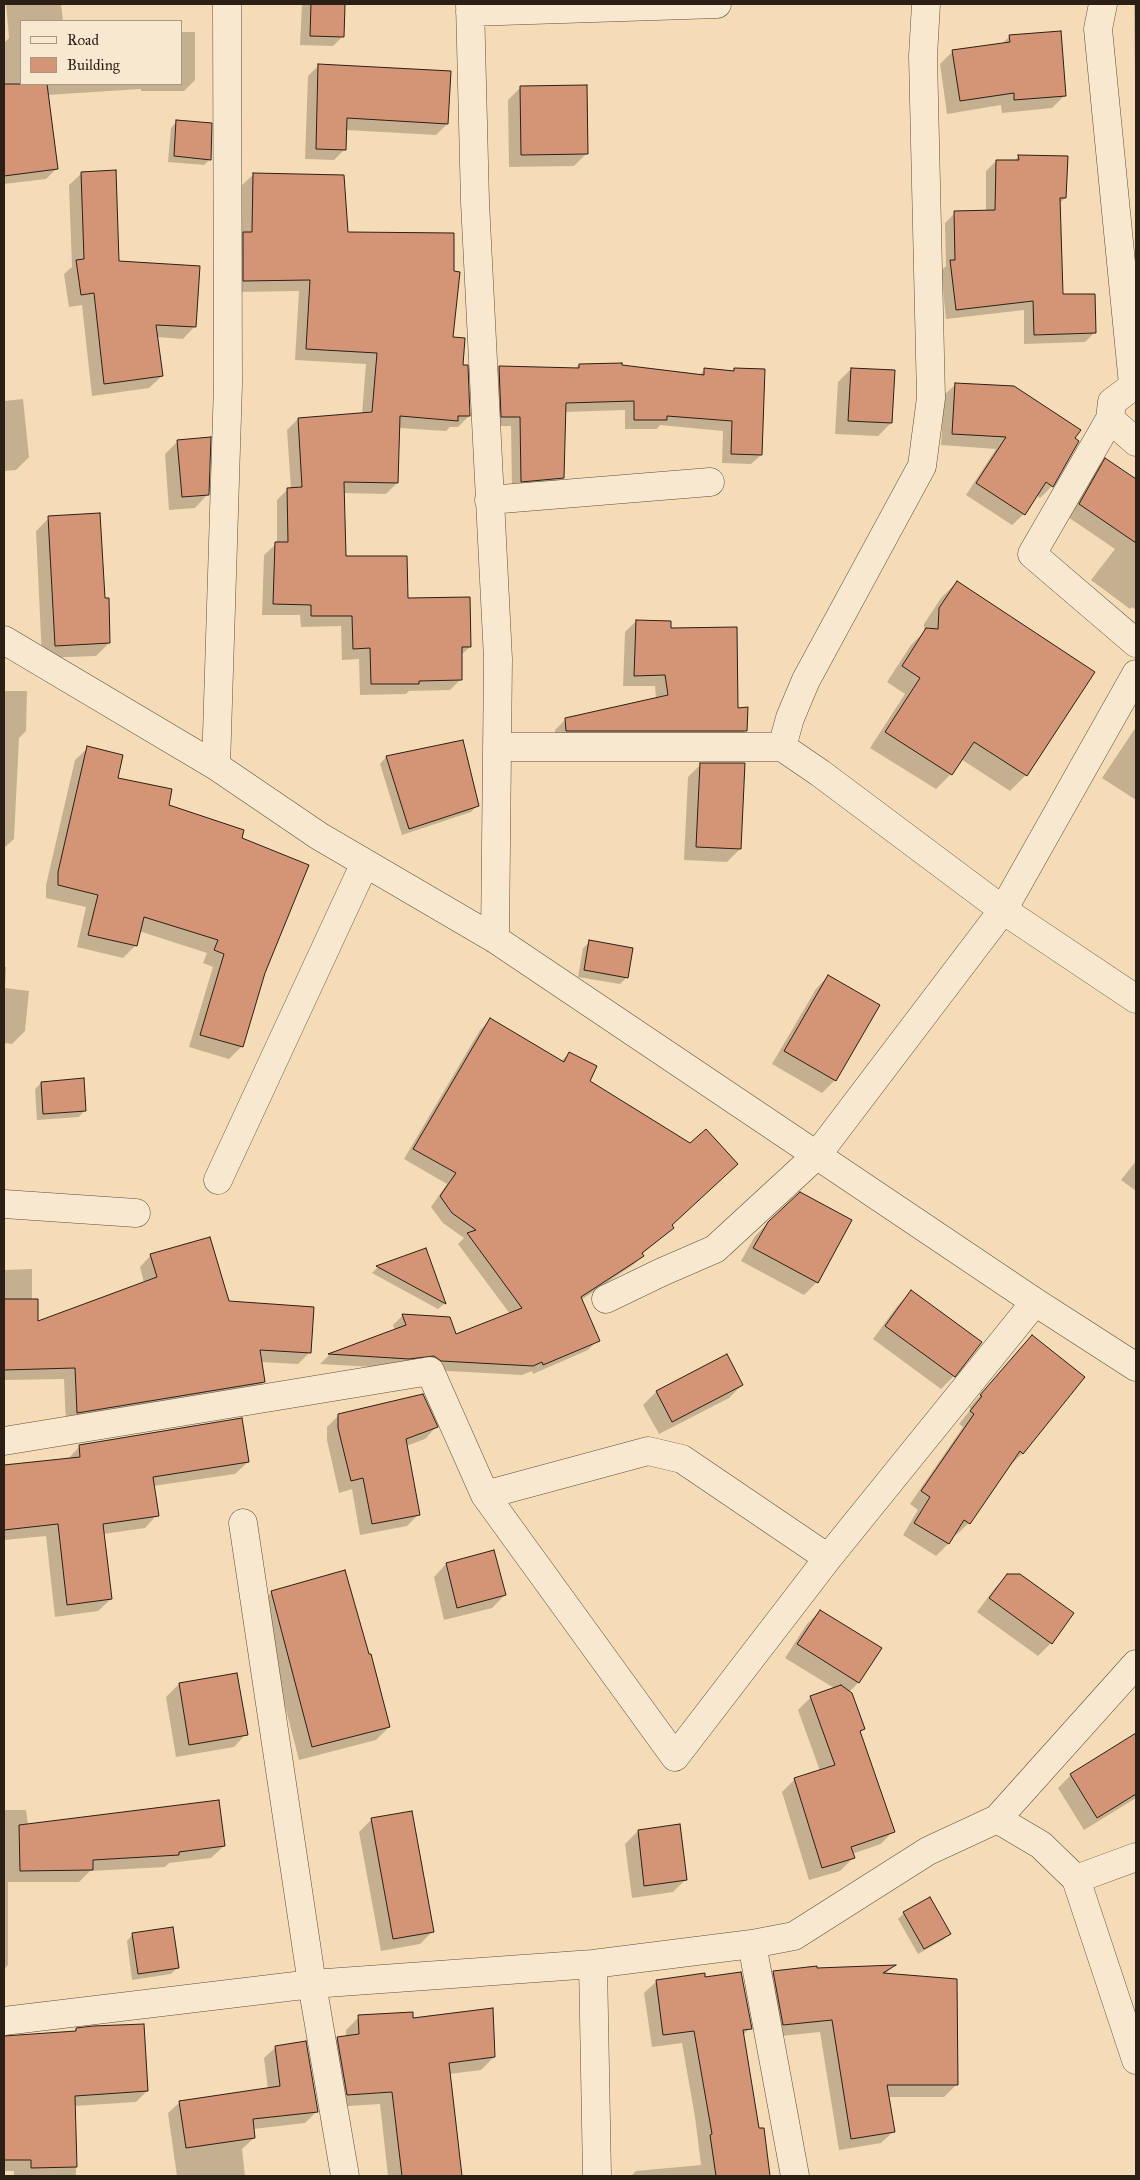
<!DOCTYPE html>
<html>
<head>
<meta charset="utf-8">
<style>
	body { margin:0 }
	#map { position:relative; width:1140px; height:2180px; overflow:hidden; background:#f5dcb6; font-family:"IM FELL Great Primer",serif }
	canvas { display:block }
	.frame { position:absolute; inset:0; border:5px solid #2b1f16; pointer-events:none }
	.legend { position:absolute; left:20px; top:20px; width:162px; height:65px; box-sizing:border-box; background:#f8e8d0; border:1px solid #a69886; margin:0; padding:6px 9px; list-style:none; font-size:15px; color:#2b1f16 }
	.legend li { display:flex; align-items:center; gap:10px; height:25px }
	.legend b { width:25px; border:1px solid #a69886 }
</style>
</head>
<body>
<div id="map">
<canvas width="1140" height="2180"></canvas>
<div class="frame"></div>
<ul class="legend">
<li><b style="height:6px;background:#f8e8d0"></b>Road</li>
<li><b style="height:14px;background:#d49576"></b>Building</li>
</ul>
</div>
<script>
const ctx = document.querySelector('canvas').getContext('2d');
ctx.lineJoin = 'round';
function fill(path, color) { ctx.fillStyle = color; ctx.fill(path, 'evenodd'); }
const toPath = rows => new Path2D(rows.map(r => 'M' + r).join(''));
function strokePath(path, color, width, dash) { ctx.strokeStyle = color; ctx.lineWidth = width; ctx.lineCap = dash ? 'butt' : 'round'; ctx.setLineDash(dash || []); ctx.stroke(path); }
const shadow = toPath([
	[6,4,61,4,63,21,21,21,21,84,181,84,181,32,195,32,195,80,184,91,141,91,141,89,47,95,56,169,46,179,4,184,4,43,9,38],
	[302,4,344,4,343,36,333,46,300,45],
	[1134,4,1136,4,1136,154],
	[1010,36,1065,95,1052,108,1002,113,1001,105,947,114,940,64,953,51,1002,44],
	[319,65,447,124,436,135,346,130,345,149,334,160,305,159,308,76],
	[521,87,587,153,574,166,509,167,508,100],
	[177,121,210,159,204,165,168,162,171,128],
	[1019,156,1065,198,1059,204,1062,296,1095,332,1085,342,1024,344,1024,310,946,319,941,271,946,266,945,223,955,213,986,212,986,171,996,161,1014,161],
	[82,173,117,262,195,326,183,339,157,337,162,376,149,388,92,396,82,305,69,307,64,274,72,267,69,185],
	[254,174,347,234,452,338,461,366,469,416,458,427,450,427,446,431,399,428,397,483,386,494,343,493,344,558,406,600,470,647,461,655,461,679,450,690,409,691,406,694,360,695,359,659,342,660,341,626,301,627,300,615,262,615,264,555,277,543,277,500,288,489,291,489,287,430,298,419,362,414,366,364,295,360,299,291,233,292,233,244,242,235,242,185],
	[579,365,621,367,699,375,705,370,732,372,735,369,761,455,751,464,722,463,723,431,660,425,657,429,625,429,625,410,564,412,563,478,553,487,512,491,511,426,492,426,490,376,499,367,575,369],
	[851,369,891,423,878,436,835,434,838,382],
	[956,384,1078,441,1052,486,1040,498,1036,495,1024,514,1012,525,966,495,996,449,941,445,944,395],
	[23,399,29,457,16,470,4,471,4,401],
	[178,441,208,494,195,508,169,510,165,454],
	[1105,460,1136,481,1136,610,1132,607,1130,609,1091,580,1115,549,1068,517,1094,472],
	[49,518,104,599,109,643,96,656,42,658,36,531],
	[957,582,1089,678,1026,775,1010,791,961,759,951,774,936,789,870,748,905,694,887,682,911,645,924,632,924,624,941,598],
	[636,621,670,630,737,709,745,731,734,742,556,741,555,730,566,719,656,699,655,686,623,686,625,632],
	[4,691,27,691,26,731,19,738,14,839,4,848],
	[1136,727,1136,800,1102,778],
	[88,748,116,779,167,806,264,973,242,1046,229,1059,189,1047,213,967,203,963,207,953,139,931,136,945,123,958,77,947,86,907,46,898,46,885,75,760],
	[386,757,477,806,471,812,402,835,380,764],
	[701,764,740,849,727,862,684,860,688,777],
	[590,942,626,978,620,984,578,977,583,948],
	[4,967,6,967,5,988,29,991,25,1031,12,1044,4,1043],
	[828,976,835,1080,822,1093,772,1064,816,989],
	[490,1020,561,1061,569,1054,588,1082,673,1228,642,1254,643,1256,633,1265,581,1300,598,1340,588,1350,533,1374,532,1371,522,1375,320,1364,329,1355,395,1330,393,1325,403,1315,456,1336,510,1314,458,1244,464,1238,443,1223,431,1207,447,1184,404,1159,480,1030],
	[41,1083,85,1110,79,1117,37,1120,35,1089],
	[1136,1161,1136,1191,1121,1180],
	[768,1223,817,1282,804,1295,741,1261,755,1236],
	[425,1250,444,1304,438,1309,372,1273,377,1268],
	[151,1255,310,1352,298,1364,261,1362,264,1382,252,1393,66,1424,64,1379,4,1380,4,1270,32,1269,32,1300,37,1323,144,1283,140,1267],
	[911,1292,954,1376,941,1389,873,1339,898,1305],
	[1032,1337,1023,1453,1010,1465,969,1523,956,1535,954,1534,948,1544,936,1556,903,1535,918,1510,910,1504,963,1427,959,1424,971,1409,969,1408],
	[726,1355,742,1385,729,1398,659,1434,643,1405,656,1392],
	[339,1415,436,1427,425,1439,406,1446,419,1514,407,1526,360,1535,352,1489,339,1493,327,1440,327,1427],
	[80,1446,248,1462,235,1474,153,1486,157,1515,145,1528,103,1534,111,1599,98,1611,55,1617,46,1536,4,1540,4,1466,67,1460],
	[446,1564,505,1595,492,1608,444,1620,434,1577],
	[1008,1575,1051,1643,1038,1656,977,1612,995,1588],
	[272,1592,389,1727,376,1740,299,1760,259,1605],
	[820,1611,858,1683,849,1692,863,1729,860,1732,893,1831,881,1844,852,1854,853,1858,840,1871,809,1880,782,1792,795,1779,820,1771,798,1710,811,1697,834,1688,785,1658,807,1624],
	[236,1674,246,1734,234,1747,176,1757,166,1697,179,1684],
	[1136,1735,1136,1798,1084,1830,1058,1788,1071,1775],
	[4,1810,26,1810,28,1825,224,1846,211,1858,169,1863,165,1867,90,1871,79,1882,8,1882,8,1965,4,1970],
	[372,1819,433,1931,420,1944,381,1951,359,1832],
	[638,1831,686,1879,673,1892,632,1898,625,1844],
	[904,1913,949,1934,943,1940,918,1954,898,1919],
	[133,1934,177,1968,171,1974,132,1980,127,1941],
	[893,1967,885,1974,956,2085,944,2097,888,2097,894,2131,881,2143,839,2150,820,2032,771,2037,761,1984,773,1972],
	[704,1979,750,2028,742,2036,758,2130,763,2129,769,2176,631,2176,636,2171,701,2165,695,2117,682,2043,652,2047,644,1993,657,1981],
	[359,2017,412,2020,494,2057,481,2070,449,2074,461,2176,388,2176,380,2104,334,2107,325,2051,338,2038,346,2037,346,2030],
	[76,2029,147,2091,136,2102,74,2106,76,2176,14,2176,14,2171,4,2171,4,2039,74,2032],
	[276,2047,317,2111,305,2123,253,2129,254,2138,242,2149,245,2176,177,2176,168,2113,180,2102,268,2089,264,2058]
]);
const building = toPath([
	[311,4,345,4,344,37,310,36,311,4],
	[1061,31,1066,96,1014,100,1014,93,960,101,952,50,1010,42,1009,35,1061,31],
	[318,64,451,71,448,124,347,118,346,150,316,149,318,64],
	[4,84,47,84,58,169,4,176,4,84],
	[587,85,588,154,521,155,520,86,587,85],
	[176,120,212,123,211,160,174,156,176,120],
	[1018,155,1068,156,1066,198,1060,198,1063,294,1095,294,1096,333,1034,335,1033,301,956,310,950,260,955,260,954,211,995,210,996,160,1019,160,1018,155],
	[116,170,119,261,200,266,196,327,156,325,163,376,104,384,94,293,81,295,76,260,84,259,81,172,116,170],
	[253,173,344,175,348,232,454,233,454,271,460,272,453,337,465,338,463,365,468,365,470,416,458,416,458,421,400,416,398,483,344,482,346,556,407,556,408,598,470,597,471,647,462,647,462,680,419,681,419,684,371,684,370,648,353,649,352,616,311,616,311,605,273,604,275,542,288,542,287,488,302,487,298,418,372,412,377,353,306,349,310,280,243,281,243,232,252,232,253,173],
	[622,363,622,365,704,375,704,368,734,371,734,368,765,369,762,455,731,454,732,421,667,416,667,420,634,420,634,401,566,403,564,478,521,482,520,417,501,417,499,366,579,368,579,364,622,363],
	[851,368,895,370,892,423,848,421,851,368],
	[955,383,1014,386,1081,430,1075,438,1079,441,1053,487,1046,482,1025,515,976,483,1006,437,952,434,955,383],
	[211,437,209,495,182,497,177,440,211,437],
	[1105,458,1136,479,1136,543,1079,504,1105,458],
	[100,513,105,598,109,598,110,643,55,646,48,516,100,513],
	[957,581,1095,672,1027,776,974,742,952,775,885,732,920,678,902,666,926,628,938,629,939,608,957,581],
	[636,620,671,621,671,628,737,627,738,708,748,707,747,731,566,731,565,718,668,695,665,675,634,676,636,620],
	[463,740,479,806,409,829,386,756,463,740],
	[87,746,123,755,118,778,172,789,169,805,244,830,242,838,309,865,265,973,243,1047,200,1035,224,954,214,950,218,940,144,917,137,946,88,935,98,895,58,885,58,872,87,746],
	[700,763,745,763,741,849,696,847,700,763],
	[589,940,633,948,628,978,584,970,589,940],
	[828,975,880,1005,836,1081,784,1051,828,975],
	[490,1018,564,1062,569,1052,597,1066,590,1081,690,1143,706,1129,738,1164,672,1225,674,1228,642,1253,644,1256,581,1297,600,1341,543,1365,542,1362,533,1366,441,1361,434,1356,409,1359,328,1354,406,1325,402,1314,450,1317,456,1334,522,1308,467,1233,476,1230,452,1213,440,1196,456,1173,413,1149,490,1018],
	[84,1078,86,1111,43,1114,41,1082,84,1078],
	[800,1192,852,1220,818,1283,753,1248,768,1222,800,1192],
	[210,1237,229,1301,314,1307,311,1353,260,1350,265,1382,77,1413,75,1368,4,1370,4,1299,38,1299,38,1321,157,1277,150,1254,210,1237],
	[426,1248,446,1304,376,1266,426,1248],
	[911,1290,982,1342,955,1377,885,1326,911,1290],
	[1032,1335,1085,1377,1023,1454,1020,1451,970,1524,964,1520,949,1544,914,1523,930,1497,921,1491,974,1414,970,1411,982,1396,980,1395,1032,1335],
	[727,1354,743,1385,672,1422,656,1391,727,1354],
	[423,1394,438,1427,406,1439,420,1515,372,1524,363,1478,351,1481,338,1428,338,1414,423,1394],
	[242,1418,249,1462,153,1477,159,1516,103,1524,112,1599,67,1605,58,1524,4,1530,4,1465,80,1457,79,1445,242,1418],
	[494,1550,506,1595,457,1608,446,1563,494,1550],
	[345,1570,369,1654,371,1654,390,1727,312,1747,271,1591,345,1570],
	[1007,1574,1020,1574,1074,1613,1052,1644,989,1598,1007,1574],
	[820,1610,882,1648,859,1683,797,1644,820,1610],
	[237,1673,248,1735,189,1745,179,1683,237,1673],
	[841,1685,852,1693,865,1729,860,1731,895,1832,851,1847,855,1858,822,1868,794,1778,835,1765,810,1696,841,1685],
	[1136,1733,1136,1794,1097,1818,1070,1774,1136,1733],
	[219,1800,225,1846,179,1852,179,1855,93,1860,93,1870,20,1871,19,1825,219,1800],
	[412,1811,434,1932,393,1939,371,1818,412,1811],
	[680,1824,687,1880,644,1886,638,1830,680,1824],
	[930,1897,951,1934,924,1949,903,1912,930,1897],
	[173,1927,179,1968,138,1974,132,1933,173,1927],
	[896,1965,883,1973,957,1979,958,2085,887,2085,895,2132,851,2139,832,2020,783,2025,773,1971,817,1966,817,1968,896,1965],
	[741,1972,752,2029,743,2030,759,2128,764,2128,770,2176,716,2176,710,2135,712,2134,694,2031,663,2035,656,1980,705,1973,705,1977,741,1972],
	[493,2008,495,2057,449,2063,462,2176,402,2176,392,2092,347,2095,337,2037,359,2034,358,2015,413,2012,413,2018,493,2008],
	[144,2024,148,2091,75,2096,77,2167,31,2168,31,2160,4,2160,4,2036,76,2031,76,2028,93,2026,144,2024],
	[306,2041,318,2112,253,2119,255,2138,186,2148,179,2101,280,2086,275,2046,306,2041]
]);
const minor = toPath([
	[470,4,475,202,498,659,495,939],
	[926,4,923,56,931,398,922,466,806,680,790,718,782,747,820,773,1003,910,1136,999],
	[1103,4,1098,29,1133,384],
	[470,12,717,4],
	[1136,384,1112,402,1110,419,1032,554,1136,643],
	[1110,419,1136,442],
	[489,500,710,482],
	[4,640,216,766,319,836,495,939,1035,1302,1136,1367],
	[497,747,782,747],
	[216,766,228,384,227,4],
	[218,1180,365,863],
	[4,1204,136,1213],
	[606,1299,662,1272,715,1249,817,1155,1003,910,1136,674],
	[4,1441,430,1371,485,1495,675,1757,828,1558,1035,1302],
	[485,1495,648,1451,682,1459,828,1558],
	[243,1523,312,1984,345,2176],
	[997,1819,1041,1845,1076,1879,1136,2060],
	[1076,1879,1136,1857],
	[752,1944,795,2176],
	[593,1964,597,2176],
	[4,2021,312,1984,593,1964,752,1944,794,1936,928,1851,997,1819,1136,1664]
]);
fill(shadow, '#0003');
fill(building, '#d49576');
strokePath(building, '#2b1f16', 1);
strokePath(minor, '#5e4e3e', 29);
strokePath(minor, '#f8e8d0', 28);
</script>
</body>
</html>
